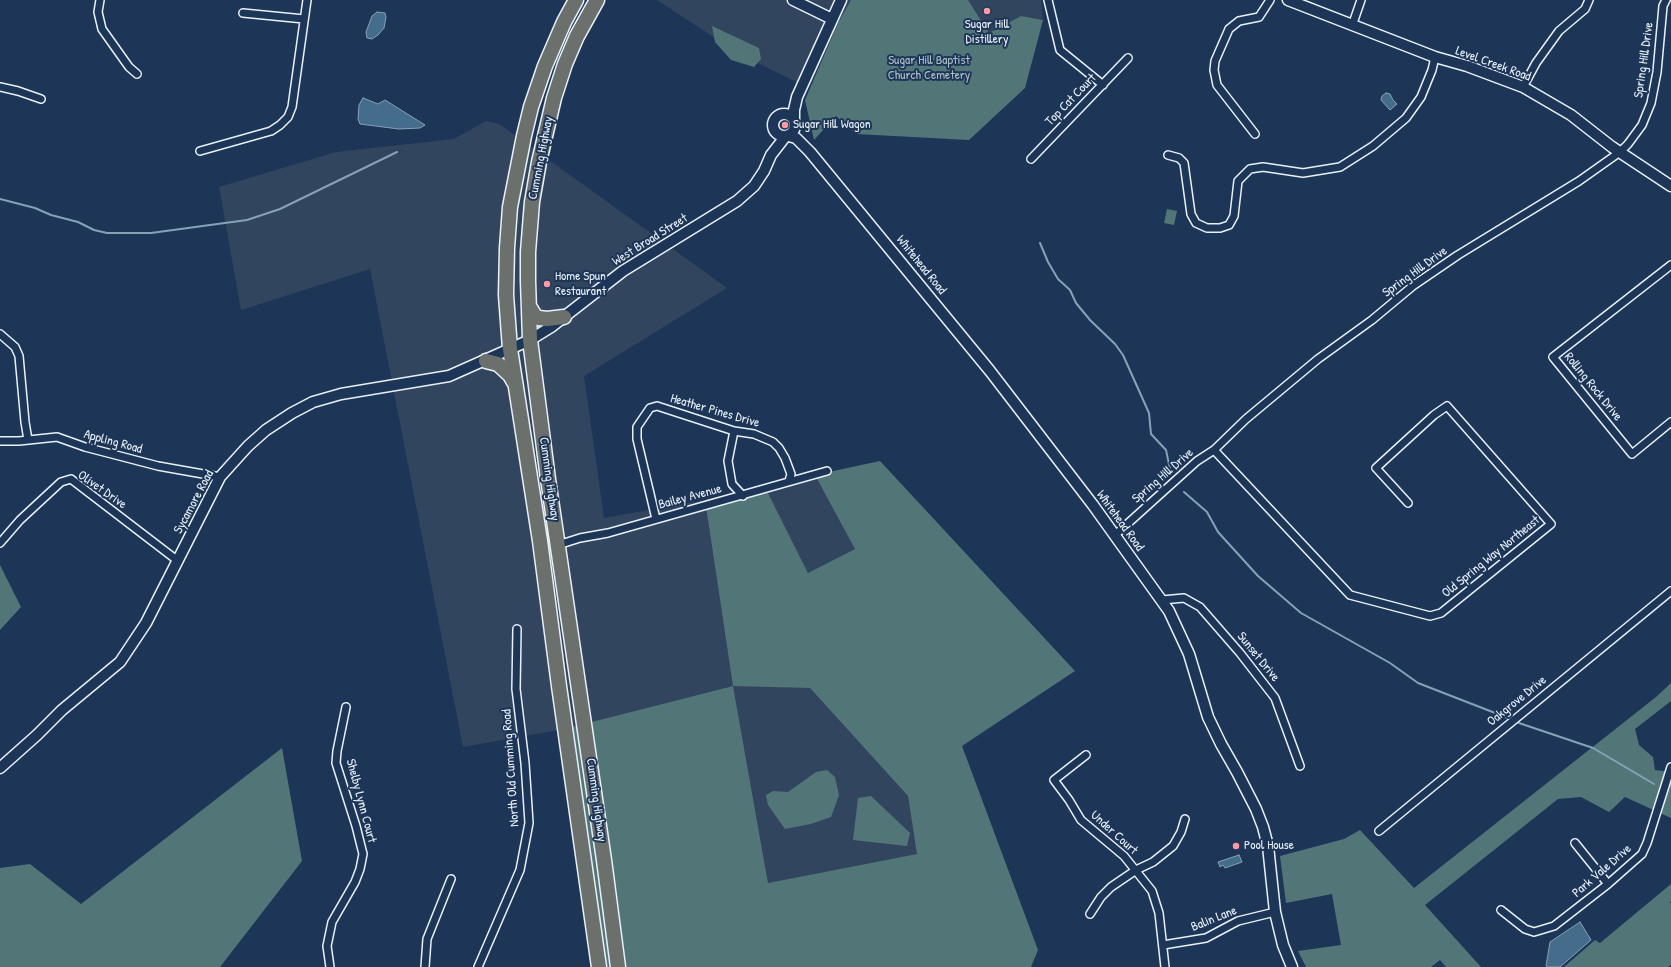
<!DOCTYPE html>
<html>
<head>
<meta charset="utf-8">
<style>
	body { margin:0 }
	canvas { display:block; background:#1d3557 }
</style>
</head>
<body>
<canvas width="1671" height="967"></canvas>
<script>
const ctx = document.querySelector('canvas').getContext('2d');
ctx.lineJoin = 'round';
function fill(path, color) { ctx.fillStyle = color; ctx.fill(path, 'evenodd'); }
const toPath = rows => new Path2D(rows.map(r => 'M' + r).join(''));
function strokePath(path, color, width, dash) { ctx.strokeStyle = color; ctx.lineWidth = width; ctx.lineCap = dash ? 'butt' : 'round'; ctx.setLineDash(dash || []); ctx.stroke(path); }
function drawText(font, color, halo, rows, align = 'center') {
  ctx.font = font + ' "Patrick Hand",sans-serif'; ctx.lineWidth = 4; ctx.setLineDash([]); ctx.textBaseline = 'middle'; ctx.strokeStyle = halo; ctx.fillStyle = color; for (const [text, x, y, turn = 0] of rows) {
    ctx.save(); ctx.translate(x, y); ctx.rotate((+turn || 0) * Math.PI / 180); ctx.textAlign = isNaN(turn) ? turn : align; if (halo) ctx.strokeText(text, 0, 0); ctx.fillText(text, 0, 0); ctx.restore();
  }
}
const built = toPath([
	[657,0,851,0,838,23,809,88,741,55],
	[968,0,1041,0,1043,20,1021,16,989,33],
	[486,121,499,124,727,288,584,376,604,518,705,500,733,685,810,688,908,796,918,854,768,883,733,686,564,729,463,747,370,269,241,310,219,187,336,152,454,139],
	[815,475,856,549,808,573,765,487]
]);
const green = toPath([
	[851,0,968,0,989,33,1021,16,1043,20,1025,88,969,140,856,134,836,116,814,140,805,100,838,23],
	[712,26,759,48,761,59,754,67,731,60,715,42],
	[1167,209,1177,211,1174,225,1164,223],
	[880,461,1075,671,962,746,1038,950,1031,967,597,967,564,729,733,686,705,500,765,487,808,573,855,549,815,475],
	[733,686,810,688,908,796,917,854,768,883],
	[0,565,21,607,0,630],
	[1671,683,1671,701,1635,729,1639,745,1653,757,1655,770,1671,772,1671,818,1625,797,1609,812,1581,797,1558,799,1425,905,1481,967,1446,967,1440,960,1431,967,1306,967,1298,951,1341,945,1332,894,1286,903,1280,856,1344,839,1360,830,1414,888,1656,697],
	[282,748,302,861,220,967,0,967,0,868,30,864,81,904],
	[827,770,835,777,839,795,831,817,811,824,785,829,768,805,766,795,773,791,788,792,816,772],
	[871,796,910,833,907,846,853,840,858,798],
	[1671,884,1671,901,1670,902,1671,904,1671,965,1668,967,1564,967,1595,940,1600,943]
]);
const water = toPath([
	[377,12,385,13,386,17,384,28,378,35,372,39,367,38,366,32,372,16,377,12],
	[1386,93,1390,94,1393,100,1397,104,1390,110,1381,100,1382,96,1386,93],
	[363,98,378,104,385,100,425,125,420,128,399,129,360,124,358,119,359,105,363,98],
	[1239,855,1242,862,1225,868,1223,865,1220,867,1218,862,1239,855],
	[1580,922,1591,940,1560,967,1548,967,1546,966,1550,942,1580,922]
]);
const stream = toPath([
	[0,199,35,208,51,215,78,222,94,230,107,233,151,233,247,220,280,209,397,152],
	[1040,243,1048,262,1058,279,1070,290,1076,303,1090,320,1115,344,1123,355,1149,413,1151,434,1166,450,1171,474],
	[1184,492,1207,512,1218,532,1258,576,1301,613,1390,663,1418,683,1508,718],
	[1519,723,1593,748,1654,784]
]);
const street = toPath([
	[100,0,98,12,102,29,129,67,137,74],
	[1048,0,1060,50,1103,85],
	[243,13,304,19],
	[1352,26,1361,0],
	[0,87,18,91,41,99],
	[1523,87,1536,63,1559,31,1585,9,1589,0],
	[1255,134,1217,85,1214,70,1215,61,1229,29,1239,21,1259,17,1270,0],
	[200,151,271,131,280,125,288,117,292,107,307,0],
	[1168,155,1179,158,1184,163,1191,214,1196,223,1207,228,1220,228,1229,225,1234,216,1238,181,1250,169,1263,167,1303,173,1340,167,1373,146,1406,118,1421,97,1432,70,1435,57],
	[1031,159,1128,58],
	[1671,265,1553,357,1632,454,1671,422],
	[0,334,15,347,19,356,25,422,28,440],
	[734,431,728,461,732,484,743,496],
	[0,441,19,441,57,437,85,447,158,466,220,477],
	[1214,450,1350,595,1430,616,1441,613,1551,524,1447,406,1434,415,1376,468,1408,503],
	[656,519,637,439,637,427,650,408,657,406,734,431,754,434,773,442,779,448,785,458,791,474,789,481],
	[1115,535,1197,461,1214,450,1246,419,1318,359,1372,320,1414,285,1458,255,1579,181,1620,152,1628,144,1642,125,1651,103,1657,72,1663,6,1666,0],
	[0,543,20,520,61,482,71,479,178,561],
	[558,545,580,538,608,533,827,471],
	[1162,600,1184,598,1200,607,1240,653,1275,698,1300,766],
	[1086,755,1054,780,1069,800,1081,820,1124,856,1152,891,1159,913,1165,967],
	[1379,831,1671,591],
	[1575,843,1608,884],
	[1501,910,1525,929,1534,932,1554,926,1608,884,1642,854,1647,843,1671,767],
	[1090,914,1101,897,1111,887,1136,870,1153,862,1173,846,1181,832,1185,819],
	[1163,945,1206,938,1238,921,1275,912],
	[330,967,327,946,332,922,355,882,360,869,363,854,356,826,336,763,337,751,346,707],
	[425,967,427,939,451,879],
	[478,967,520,870,529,823,525,763,516,689,517,629]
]);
const secondary = toPath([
	[793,0,832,19],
	[1288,0,1435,57,1467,66,1523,87,1571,115,1612,147,1671,186],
	'773 125a11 11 0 1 1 22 0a11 11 0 1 1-22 0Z',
	[794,119,794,110,797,97,841,0],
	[789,136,796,138,810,152,990,371,1093,505,1169,611,1189,654,1208,717,1221,744,1237,772,1256,809,1263,827,1268,846,1275,912,1283,945,1292,967],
	[0,768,37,735,62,710,120,662,146,623,220,477,248,446,266,430,292,413,313,402,341,394,449,376,530,340,551,327,623,271,737,201,754,186,764,171,771,155,785,137]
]);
const highway = toPath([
	[576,0,564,22,545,66,531,107,524,136,510,207,507,248,506,295,510,349,540,541,559,686,599,967],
	[597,0,577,36,565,64,554,98,539,162,532,202,528,252,528,281,530,340,548,479,604,860,618,967],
	[529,306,535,316,539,318,547,319,564,317],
	[486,361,498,364,510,375,514,382]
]);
const markers = [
	[987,11,4,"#ff9aa2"],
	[785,125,4,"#ff9aa2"],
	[547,284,4,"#ff9aa2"],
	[1236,846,4,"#ff9aa2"]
];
const poiNames = [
	["Sugar Hill",987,25,"center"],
	["Distillery",987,40,"center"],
	["Sugar Hill Wagon",793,125],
	["Home Spun",555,277],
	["Restaurant",555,292],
	["Pool House",1244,846]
];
const streetNames = [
	["Spring Hill Drive",1644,60,-82],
	["Level Creek Road",1493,64,20],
	["Top Cat Court",1071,100,-46],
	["Cumming Highway",541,158,-79],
	["West Broad Street",650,240,-32],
	["Whitehead Road",921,265,51],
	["Spring Hill Drive",1415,272,-36],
	["Rolling Rock Drive",1593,387,51],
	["Heather Pines Drive",715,411,16],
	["Appling Road",113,442,15],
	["Spring Hill Drive",1163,476,-41],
	["Cumming Highway",549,479,82],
	["Olivet Drive",102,490,35],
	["Bailey Avenue",690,497,-15],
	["Sycamore Road",194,502,-62],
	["Whitehead Road",1120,521,54],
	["Old Spring Way Northeast",1491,557,-39],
	["Sunset Drive",1258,657,51],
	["Oakgrove Drive",1517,701,-39],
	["North Old Cumming Road",511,768,-94],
	["Cumming Highway",596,800,82],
	["Shelby Lynn Court",361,801,75],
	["Under Court",1114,833,42],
	["Park Vale Drive",1602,871,-41],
	["Balin Lane",1214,919,-22]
];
const parkNames = [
	["Sugar Hill Baptist",929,61],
	["Church Cemetery",929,76]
];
fill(built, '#32455e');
fill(green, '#527678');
fill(water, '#436d8a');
strokePath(water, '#85a2b6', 1);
strokePath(stream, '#85a2b6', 2);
strokePath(street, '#e8f1f8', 10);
strokePath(secondary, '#e8f1f8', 13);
strokePath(highway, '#e8f1f8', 17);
strokePath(street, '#1d3557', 7);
strokePath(secondary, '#1d3557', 10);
strokePath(highway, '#6c706d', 14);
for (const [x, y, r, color] of markers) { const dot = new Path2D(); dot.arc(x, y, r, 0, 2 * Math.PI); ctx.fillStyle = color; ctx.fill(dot); strokePath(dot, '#1d3557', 1.5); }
drawText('13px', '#e8f1f8', '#1d3557', poiNames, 'left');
drawText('13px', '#e8f1f8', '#1d3557', streetNames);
drawText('13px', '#acc0c5', '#1d3557', parkNames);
</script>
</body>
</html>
